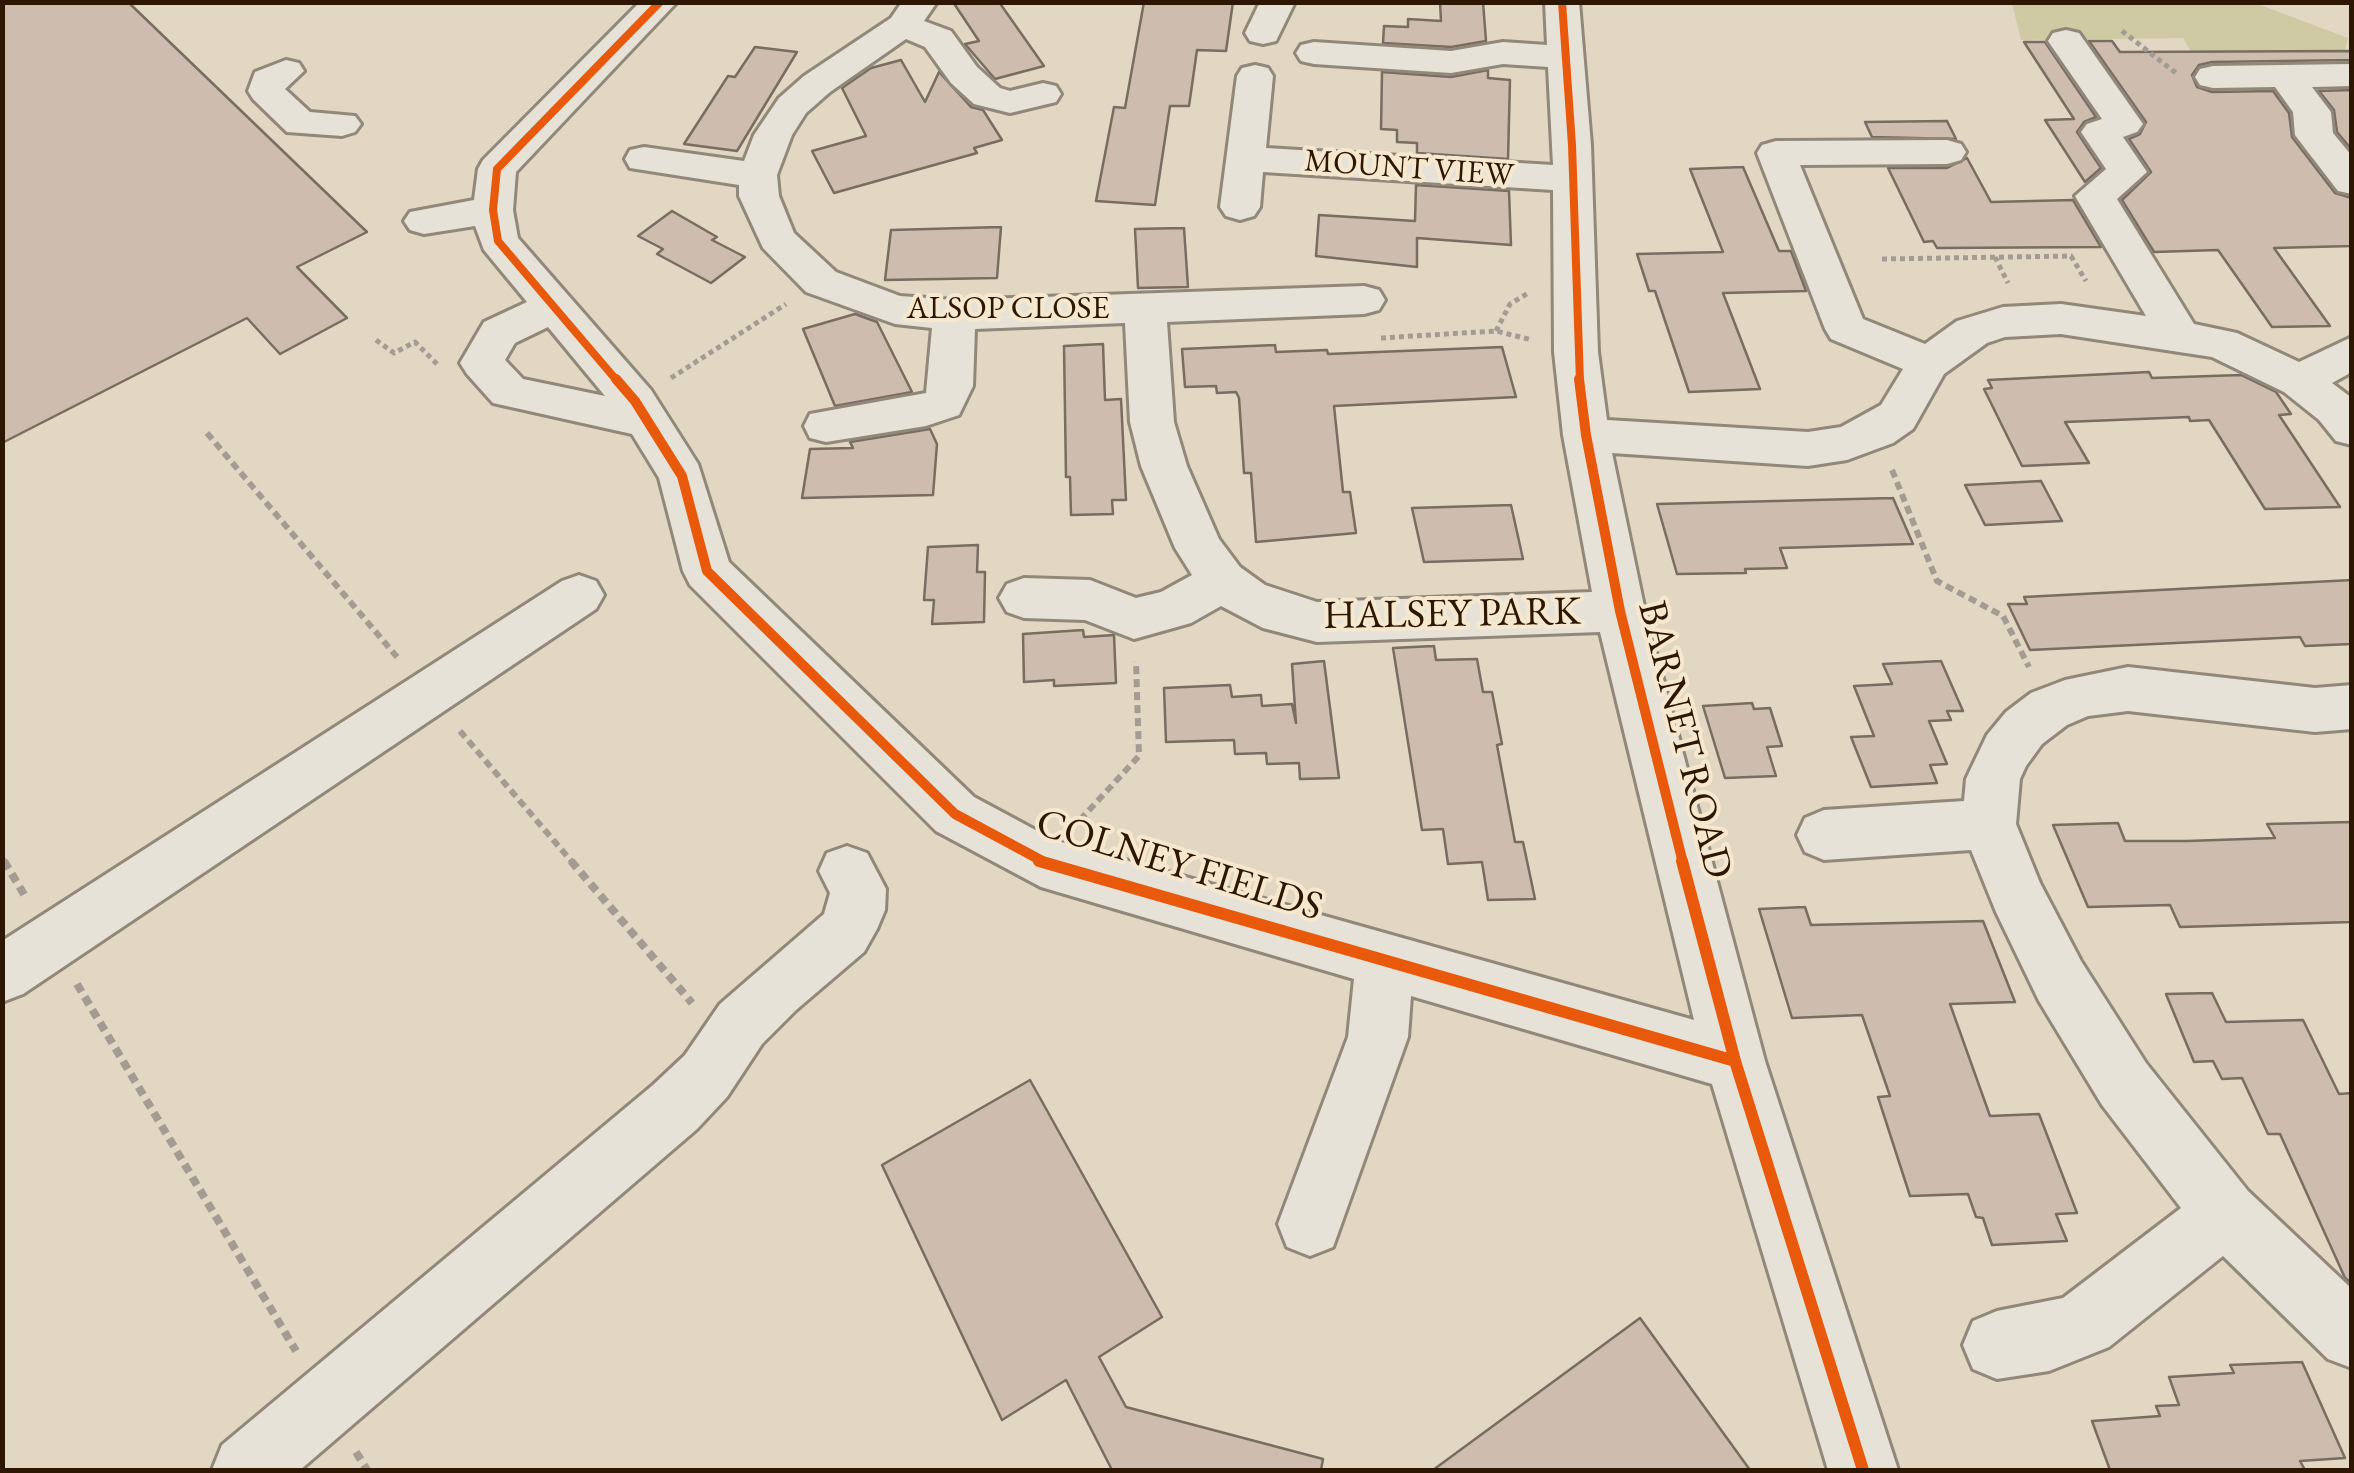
<!DOCTYPE html>
<html>
<head>
<meta charset="utf-8">
<style>
	body { margin:0 }
	#map { position:relative; width:2354px; height:1473px; overflow:hidden; background:#e2d7c2; font-family:"EB Garamond",serif }
	canvas { display:block }
	.frame { position:absolute; inset:0; border:5px solid #2d1602; pointer-events:none }
</style>
</head>
<body>
<div id="map">
<canvas width="2354" height="1473"></canvas>
<div class="frame"></div>
</div>
<script>
const ctx = document.querySelector('canvas').getContext('2d');
ctx.lineJoin = 'round';
function fill(path, color) { ctx.fillStyle = color; ctx.fill(path, 'evenodd'); }
const toPath = rows => new Path2D(rows.map(r => 'M' + r).join(''));
function strokePath(path, color, width, dash) { ctx.strokeStyle = color; ctx.lineWidth = width; ctx.lineCap = dash ? 'butt' : 'round'; ctx.setLineDash(dash || []); ctx.stroke(path); }
function drawText(font, color, halo, rows, align = 'center') {
  ctx.font = font + ' "EB Garamond",serif'; ctx.lineWidth = 8; ctx.setLineDash([]); ctx.textBaseline = 'middle'; ctx.strokeStyle = halo; ctx.fillStyle = color; for (const [text, x, y, turn = 0] of rows) {
    ctx.save(); ctx.translate(x, y); ctx.rotate((+turn || 0) * Math.PI / 180); ctx.textAlign = isNaN(turn) ? turn : align; if (halo) ctx.strokeText(text, 0, 0); ctx.fillText(text, 0, 0); ctx.restore();
  }
}
const green = toPath([
	[2012,3,2255,3,2348,38,2345,50,2191,51,2183,38,2021,40]
]);
const building = toPath([
	[2,2,128,2,367,232,297,267,347,318,280,354,247,318,2,443,2,2],
	[953,2,999,2,1044,66,995,79,965,44,979,41,953,2],
	[1144,2,1233,2,1226,51,1197,50,1189,106,1170,106,1155,205,1096,201,1114,107,1125,108,1144,2],
	[1440,2,1483,2,1486,41,1451,47,1383,43,1384,26,1408,27,1408,19,1441,21,1440,2],
	[2089,41,2112,41,2120,52,2352,51,2352,60,2212,62,2199,65,2192,75,2197,87,2212,92,2273,91,2289,113,2292,137,2335,193,2352,198,2352,246,2274,248,2330,326,2272,327,2218,250,2154,252,2122,200,2151,172,2129,139,2140,134,2146,122,2089,41],
	[2024,42,2045,42,2096,117,2084,122,2077,132,2101,168,2085,182,2045,120,2074,119,2024,42],
	[755,47,797,52,737,151,684,144,728,76,735,77,755,47],
	[901,60,925,102,939,72,971,107,983,110,1002,140,974,148,977,153,834,193,812,151,866,136,842,88,871,68,901,60],
	[1488,70,1488,78,1510,80,1508,159,1417,153,1417,143,1397,142,1397,130,1381,129,1382,72,1451,77,1488,70],
	[2352,90,2352,150,2337,132,2334,110,2319,91,2352,90],
	[1947,121,1956,139,1872,137,1865,122,1947,121],
	[1967,158,1991,202,2073,200,2101,247,1937,248,1933,241,1924,242,1888,168,1947,168,1967,158],
	[1743,167,1779,251,1791,251,1806,291,1723,293,1760,389,1689,392,1655,291,1649,291,1637,254,1723,252,1690,169,1743,167],
	[1416,185,1509,191,1511,245,1417,238,1417,267,1316,256,1319,215,1415,221,1416,185],
	[672,211,717,237,712,240,745,257,711,283,657,254,663,249,638,236,672,211],
	[1001,227,997,278,885,280,891,230,1001,227],
	[1184,228,1188,287,1138,288,1135,229,1184,228],
	[855,314,877,322,912,392,835,406,803,329,855,314],
	[1103,344,1105,400,1121,399,1126,500,1112,500,1113,514,1071,515,1070,477,1066,477,1064,346,1103,344],
	[1275,345,1276,352,1327,350,1328,354,1502,347,1516,397,1334,406,1343,492,1350,492,1356,533,1256,542,1251,473,1244,473,1239,398,1236,392,1217,393,1216,386,1185,387,1182,349,1275,345],
	[2149,372,2152,378,2241,375,2276,392,2291,414,2279,415,2340,507,2265,509,2209,420,2190,421,2189,417,2065,422,2089,463,2022,466,1984,389,1992,388,1988,380,2149,372],
	[930,429,937,444,933,495,802,498,810,449,853,448,850,442,930,429],
	[2041,481,2062,521,1985,525,1965,485,2041,481],
	[1893,498,1913,544,1780,548,1787,568,1745,569,1746,573,1677,574,1657,504,1893,498],
	[1511,505,1523,559,1424,562,1412,508,1511,505],
	[978,545,977,572,985,572,984,622,932,624,934,600,924,600,928,547,978,545],
	[2352,580,2352,644,2305,646,2300,637,2030,650,2008,604,2027,604,2024,597,2352,580],
	[1083,630,1084,637,1114,635,1116,683,1054,686,1054,680,1024,682,1023,634,1083,630],
	[1434,646,1436,660,1477,659,1483,692,1492,692,1502,744,1497,745,1515,842,1523,842,1535,899,1488,900,1482,862,1448,864,1443,829,1422,830,1393,648,1434,646],
	[1324,661,1339,778,1300,779,1299,763,1267,764,1266,753,1235,754,1234,740,1166,742,1164,688,1230,685,1232,697,1261,695,1262,706,1292,704,1296,723,1292,664,1324,661],
	[1941,661,1963,711,1947,711,1951,720,1929,721,1947,764,1930,765,1937,783,1871,787,1851,737,1874,736,1854,686,1892,684,1883,664,1941,661],
	[1752,703,1754,709,1770,708,1782,746,1767,747,1776,776,1725,778,1703,706,1752,703],
	[2352,822,2352,922,2180,927,2170,905,2088,907,2053,825,2118,823,2125,841,2187,841,2275,838,2267,824,2352,822],
	[1805,907,1811,925,1983,921,2015,1002,1950,1004,1990,1116,2039,1114,2077,1213,2056,1214,2067,1241,1992,1245,1983,1218,1976,1217,1968,1194,1910,1196,1878,1097,1890,1096,1862,1015,1792,1018,1759,909,1805,907],
	[2212,993,2226,1022,2303,1020,2339,1094,2352,1093,2352,1283,2345,1278,2280,1134,2268,1134,2242,1078,2222,1079,2213,1061,2194,1062,2166,994,2212,993],
	[1030,1080,1162,1317,1099,1357,1126,1407,1323,1459,1321,1470,1112,1470,1066,1380,1002,1420,882,1165,1030,1080],
	[1640,1318,1750,1470,1433,1470,1640,1318],
	[2302,1362,2345,1458,2300,1461,2305,1470,2110,1470,2092,1421,2160,1416,2156,1406,2179,1405,2169,1377,2234,1373,2230,1365,2302,1362]
]);
const pathFar2 = toPath([
	[2122,31,2176,73],
	[1995,257,2008,283],
	[1882,259,2071,256,2086,281],
	[1496,331,1510,304,1530,292],
	[1381,338,1496,331,1532,340],
	[376,340,394,353,415,342,438,365],
	[671,378,786,304]
]);
const pathFar1 = toPath([
	[207,433,397,657],
	[1892,470,1937,581,2003,616,2029,667],
	[460,731,573,863],
	[1080,820,1139,756,1136,661],
	[2,858,5,863]
]);
const path = toPath([
	[4,861,25,896],
	[571,861,692,1003],
	[77,984,296,1351],
	[356,1452,367,1470]
]);
const minor = toPath([
	[640,2,677,2,516,172,513,210,518,238,651,390,698,464,729,562,974,797,1054,840,1694,1020,1600,632,1317,642,1263,628,1221,606,1191,623,1134,639,1085,620,1024,618,1007,612,999,598,1007,584,1024,578,1090,580,1136,598,1161,592,1192,575,1175,548,1141,466,1130,422,1125,323,975,329,973,386,959,415,926,426,826,442,810,438,804,426,810,414,926,393,932,328,895,324,806,292,763,248,739,196,739,185,630,168,625,159,630,150,644,147,744,161,754,135,779,98,804,76,891,18,902,2,937,2,924,21,951,31,977,67,1000,88,1010,91,1043,83,1056,86,1061,94,1056,102,1010,113,974,104,951,83,925,47,906,39,830,92,806,113,792,135,777,175,779,196,794,233,836,272,900,296,954,300,1364,286,1379,290,1385,300,1379,310,1364,314,1167,322,1174,422,1187,466,1219,539,1240,567,1265,585,1317,602,1592,592,1563,435,1554,352,1553,190,1263,172,1260,207,1254,216,1240,220,1226,216,1220,207,1237,76,1242,68,1255,65,1268,68,1273,76,1266,148,1553,165,1548,67,1503,64,1451,73,1314,64,1301,61,1296,53,1301,45,1314,42,1451,51,1503,42,1547,45,1545,2,1579,2,1591,145,1598,352,1607,420,1808,432,1841,427,1881,405,1903,369,1831,339,1825,329,1757,153,1762,145,1776,141,1947,140,1961,144,1966,152,1961,160,1947,164,1800,165,1863,319,1925,344,1957,321,2003,307,2061,304,2146,316,2075,196,2106,169,2081,132,2087,124,2102,119,2048,41,2053,33,2066,30,2079,33,2143,124,2137,132,2123,137,2147,172,2117,199,2194,324,2237,333,2299,362,2352,337,2352,372,2332,383,2352,398,2352,445,2336,441,2319,420,2284,392,2212,357,2061,334,2005,337,1987,343,1944,374,1913,429,1893,443,1847,460,1808,466,1612,453,1645,611,1765,1061,1898,1470,1828,1470,1712,1084,1411,996,1408,1037,1333,1247,1310,1256,1287,1247,1278,1224,1348,1037,1354,979,1041,887,936,831,690,585,683,571,659,478,632,434,493,403,467,374,460,363,484,322,527,302,484,250,475,226,424,234,410,230,404,221,410,212,474,200,478,169,483,160,640,2],
	[548,327,605,396,523,379,505,360,515,343,548,327],
	[1260,2,1295,2,1276,41,1263,44,1250,41,1245,33,1260,2],
	[286,60,299,63,304,71,285,89,310,112,355,116,361,124,355,132,342,136,287,132,253,99,248,91,255,72,286,60],
	[2352,64,2352,86,2312,87,2331,112,2333,133,2352,156,2352,194,2338,191,2301,143,2295,135,2293,112,2275,87,2213,88,2200,85,2195,77,2200,69,2213,66,2352,64],
	[579,575,596,581,604,595,596,609,23,994,2,1002,2,941,562,581,579,575],
	[2128,667,2315,688,2352,685,2352,729,2315,732,2128,711,2088,716,2067,725,2042,744,2026,766,2020,779,2016,824,2040,883,2081,961,2146,1063,2248,1191,2352,1289,2352,1368,2328,1359,2223,1256,2109,1347,2049,1371,1997,1379,1973,1369,1963,1345,1973,1321,1997,1311,2063,1298,2181,1208,2102,1105,2039,1001,1996,912,1971,850,1824,860,1805,852,1797,835,1805,818,1824,810,1964,801,1966,779,1987,735,2006,712,2031,693,2065,680,2128,667],
	[847,846,867,853,886,889,885,910,877,929,864,952,796,1010,762,1044,727,1097,697,1129,300,1470,212,1470,222,1445,653,1085,685,1055,720,1004,824,914,830,893,819,871,827,853,847,846]
]);
const cyclewayFar2 = toPath([
	[1562,2,1572,145,1580,382],
	[618,382,498,241,493,210,497,169,660,2]
]);
const cyclewayFar1 = toPath([
	[616,379,635,401,682,476,707,571,955,814,1046,863],
	[1579,379,1586,435,1620,611,1683,863]
]);
const cycleway = toPath([
	[1039,861,1735,1061],
	[1682,861,1735,1061,1863,1470]
]);
const farStreetnames = [
	["MOUNT VIEW",1409,169,4],
	["ALSOP CLOSE",1008,309]
];
const streetNames = [
	["HALSEY PARK",1452,615,-1],
	["BARNET ROAD",1684,740,76],
	["COLNEY FIELDS",1179,866,17]
];
fill(green, '#cfcaa3');
fill(building, '#cebcae');
strokePath(building, '#776d60', 2.5);
strokePath(minor, '#918879', 6);
strokePath(pathFar2, '#a39c92', 5, [5, 4]);
strokePath(pathFar1, '#a39c92', 6, [8, 5]);
strokePath(path, '#a39c92', 8, [9, 6]);
fill(minor, '#e7e2d7');
strokePath(cyclewayFar2, '#e8590c', 8);
strokePath(cyclewayFar1, '#e8590c', 10);
strokePath(cycleway, '#e8590c', 12);
drawText('32px', '#2d1602', '#f5e8ce', farStreetnames);
drawText('40px', '#2d1602', '#f5e8ce', streetNames);
</script>
</body>
</html>
